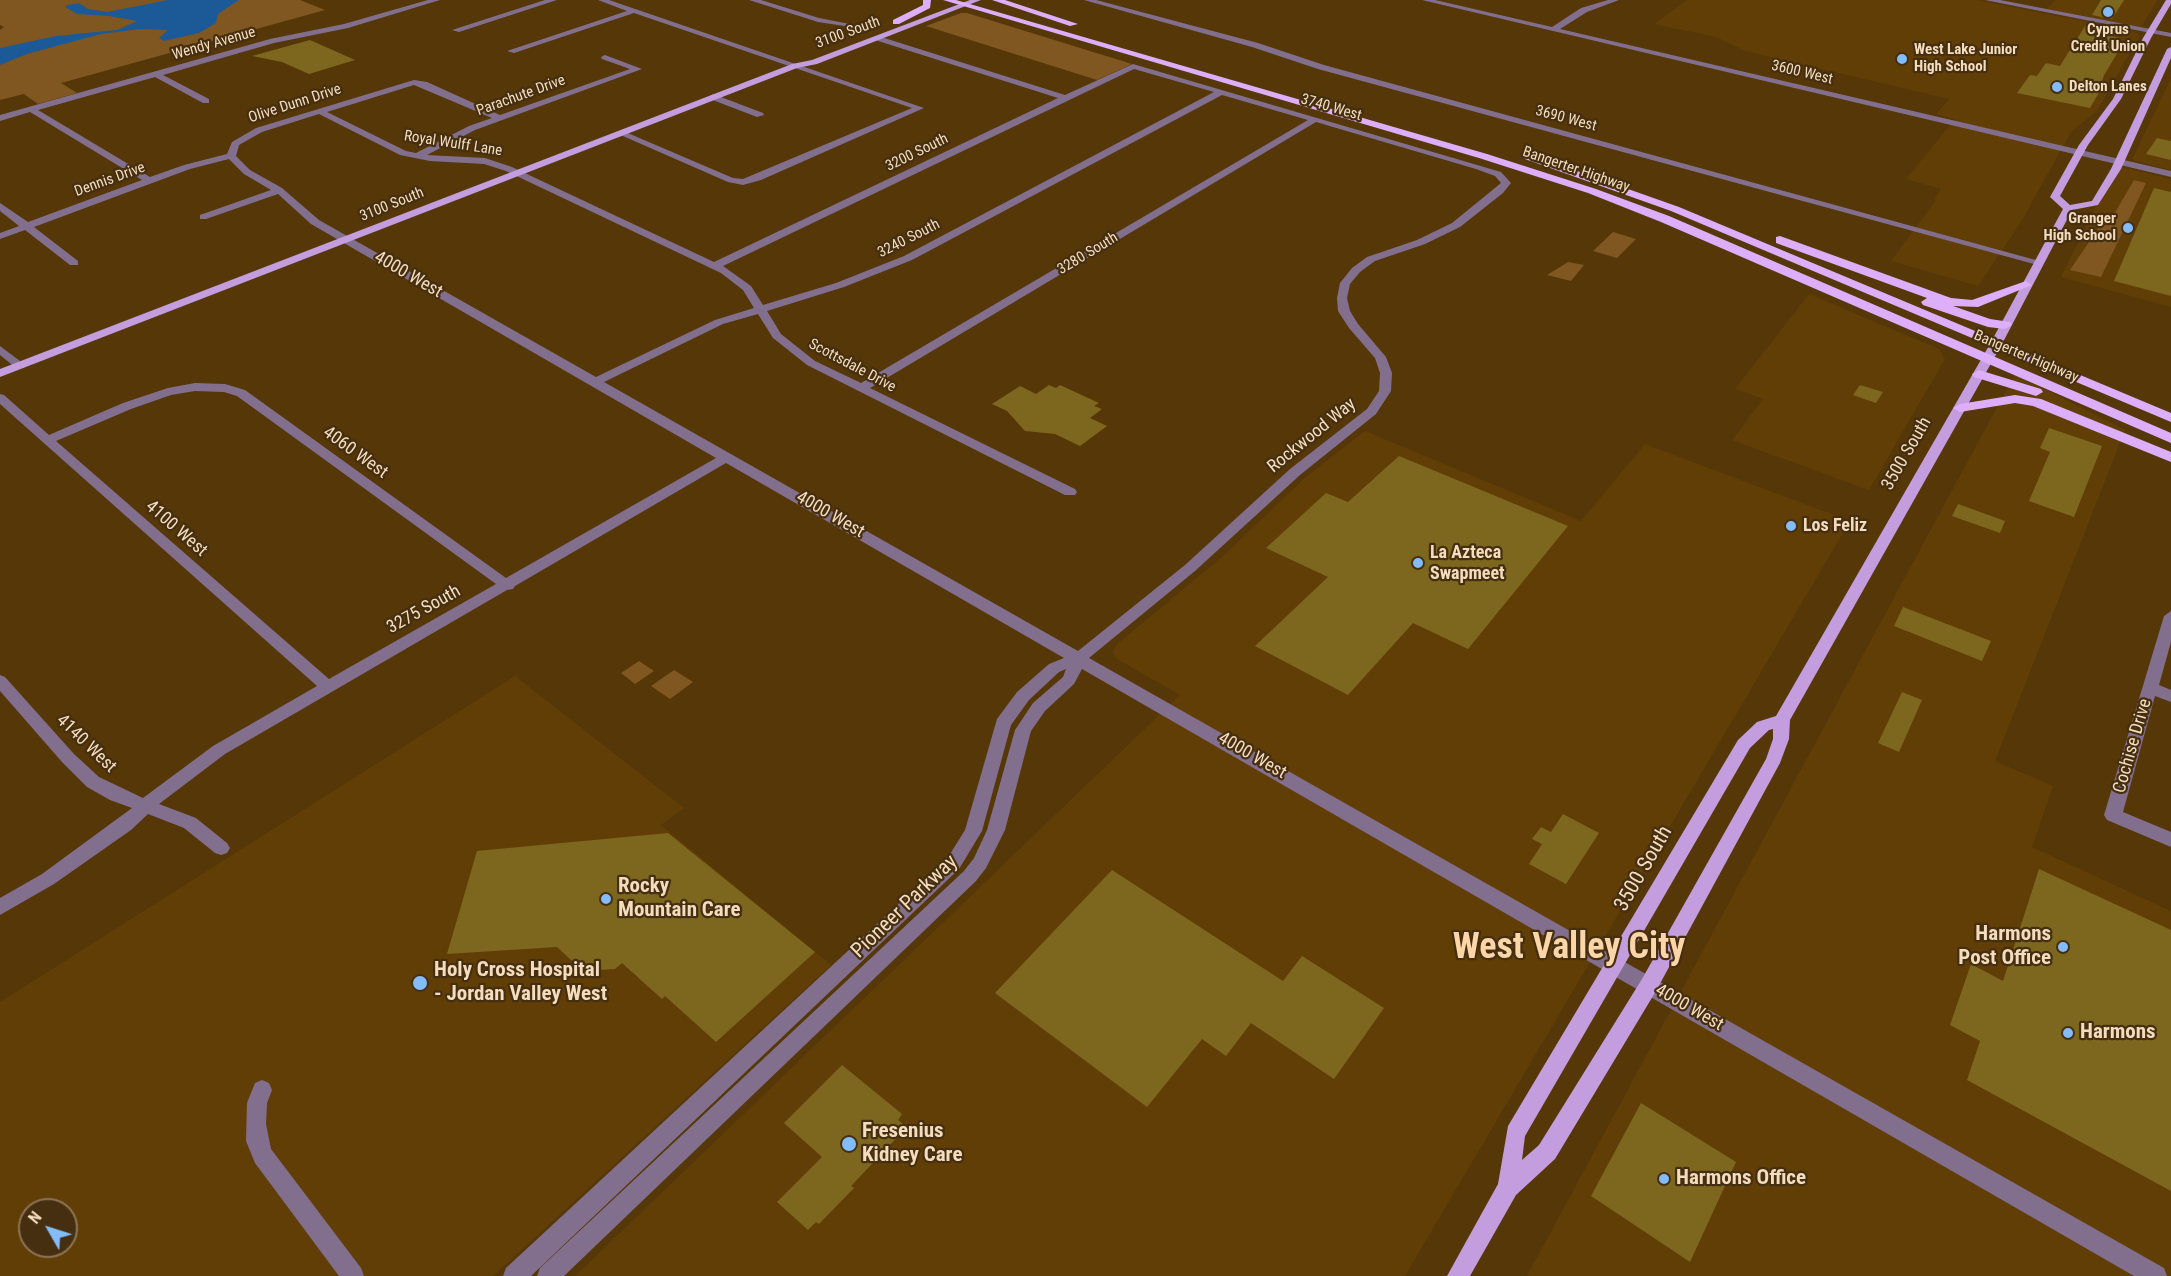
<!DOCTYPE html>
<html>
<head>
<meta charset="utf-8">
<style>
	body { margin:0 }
	#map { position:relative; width:2171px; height:1276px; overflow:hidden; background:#563707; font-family:"Roboto Condensed",sans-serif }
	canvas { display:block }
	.north { position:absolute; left:18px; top:1198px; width:60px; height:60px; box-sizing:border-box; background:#452f10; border:2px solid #8b7456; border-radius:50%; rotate:309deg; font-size:16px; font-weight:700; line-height:24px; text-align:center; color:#f4dcbf }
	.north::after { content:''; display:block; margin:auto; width:21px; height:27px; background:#83bcfa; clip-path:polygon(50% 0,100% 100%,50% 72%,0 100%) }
</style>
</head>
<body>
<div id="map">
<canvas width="2171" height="1276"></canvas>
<div class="north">N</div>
</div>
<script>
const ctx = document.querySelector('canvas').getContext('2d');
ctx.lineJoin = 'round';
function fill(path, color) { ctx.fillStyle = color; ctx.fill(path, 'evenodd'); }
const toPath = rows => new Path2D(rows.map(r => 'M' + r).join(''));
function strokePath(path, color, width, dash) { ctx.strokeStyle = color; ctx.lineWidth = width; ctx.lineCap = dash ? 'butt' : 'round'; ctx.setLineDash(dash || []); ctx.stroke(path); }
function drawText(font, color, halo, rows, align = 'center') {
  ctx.font = font + ' "Roboto Condensed",sans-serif'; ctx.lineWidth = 4.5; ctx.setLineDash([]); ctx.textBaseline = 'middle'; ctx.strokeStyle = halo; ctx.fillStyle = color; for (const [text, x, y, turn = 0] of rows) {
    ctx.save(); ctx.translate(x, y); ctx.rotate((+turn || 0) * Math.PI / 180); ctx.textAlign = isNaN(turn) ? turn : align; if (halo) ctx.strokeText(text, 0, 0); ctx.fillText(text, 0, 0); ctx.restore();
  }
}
const built = toPath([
	[1687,0,1976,0,2130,30,2140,35,2097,111,2071,132,2021,222,1978,286,1891,261,1936,200,1934,199,1941,189,1906,179,1955,119,1936,114,1949,99,1745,51,1716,37,1654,24],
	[2055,0,2158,0,2141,27,2047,9],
	[2171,78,2171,170,2132,160],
	[2116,166,2171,179,2171,307,2061,277],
	[1809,294,1939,349,1945,359,1869,490,1732,440,1763,399,1735,389],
	[2015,374,2125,430,1995,761,2053,786,2032,847,2171,911,2171,1276,1527,1276],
	[1365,431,1581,521,1645,444,1850,521,1405,1276,575,1276,1180,695,1117,659,1113,653,1116,645,1223,556,1307,476],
	[515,676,684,808,661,825,831,965,493,1276,0,1276,0,1002],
	[30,1210,66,1210,66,1246,30,1246]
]);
const green = toPath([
	[0,0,300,0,325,10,61,83,77,93,38,104,24,94,0,100,0,30,4,27,0,25],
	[961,13,967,13,1132,64,1097,80,926,26],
	[2134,180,2146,183,2101,277,2070,270,2102,223,2116,211],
	[1613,232,1636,239,1617,258,1593,251],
	[1568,262,1584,265,1571,281,1547,275],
	[639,661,654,671,635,684,621,673],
	[674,670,693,682,670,699,651,686]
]);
const water = toPath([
	[168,0,239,0,218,14,216,23,199,33,164,41,159,38,168,30,140,29,101,34,27,54,0,65,0,48,56,36,117,30,137,21,109,16,77,14,65,7,68,5,79,3,88,9,107,12]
]);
const building = toPath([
	[2101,0,2124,0,2112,19,2092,15],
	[2087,23,2108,27,2103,34,2120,38,2112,51,2118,52,2104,75,2102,81,2105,82,2090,108,2017,93,2030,75,2037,76,2046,63,2060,66],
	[310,40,355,60,309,74,282,62,252,56],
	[2157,138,2171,141,2171,160,2146,154],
	[2154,188,2171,192,2171,296,2114,281],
	[1049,385,1056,388,1060,385,1099,403,1094,406,1102,409,1090,418,1107,426,1080,446,1055,434,1025,431,1007,411,992,404,1020,386,1036,394],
	[1860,385,1883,392,1876,403,1853,395],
	[2049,428,2102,446,2074,517,2029,501,2050,452,2040,448],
	[1399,456,1568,526,1468,649,1413,623,1348,695,1255,646,1328,577,1266,548,1326,493,1348,502],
	[1958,504,2005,521,2000,533,1952,516],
	[1903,607,1991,641,1982,661,1894,626],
	[1902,692,1922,700,1899,752,1878,743],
	[1563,814,1599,833,1566,884,1529,864,1542,844,1532,839,1541,827,1551,832],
	[668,833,815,952,716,1042,665,996,662,999,622,963,615,969,583,971,557,947,447,954,477,851],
	[2039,869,2171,930,2171,1191,1967,1080,1980,1041,1950,1025,1971,964,2003,981],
	[1112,870,1283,981,1302,956,1384,1008,1334,1079,1251,1023,1226,1056,1202,1039,1147,1107,995,993],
	[842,1065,902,1114,898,1120,904,1125,900,1129,903,1131,851,1186,854,1188,819,1224,816,1222,808,1230,777,1202,822,1157,784,1123],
	[1641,1103,1736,1162,1690,1262,1591,1196]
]);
const minor = toPath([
	[428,0,440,0,348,28,274,43,163,75,209,99,209,103,203,103,155,77,38,110,150,177,184,165,227,154,232,142,256,128,414,80,427,82,500,115,630,69,602,59,601,57,605,55,642,69,475,130,427,155,485,158,512,167,714,262,1058,98,875,40,878,36,1065,95,1133,64,1501,172,1511,183,1503,193,1460,227,1425,244,1375,261,1360,272,1350,284,1347,298,1350,311,1358,324,1386,357,1392,373,1391,391,1376,414,1300,475,1195,571,1089,658,2164,1268,2167,1276,2134,1276,1082,669,1074,684,1045,711,1031,731,1005,830,986,868,976,881,564,1276,537,1276,540,1268,964,871,974,858,987,830,1015,730,1033,703,1063,677,1066,669,1059,672,1029,700,1011,725,982,831,959,869,531,1276,503,1276,506,1268,947,859,965,830,997,719,1017,692,1049,664,1064,658,726,463,515,586,513,589,507,590,225,754,159,804,196,818,227,843,230,848,227,853,221,855,215,853,184,828,148,814,131,830,54,884,0,915,0,898,42,874,132,808,110,800,87,787,62,762,0,691,0,675,5,677,74,754,99,777,143,798,213,746,317,686,0,404,0,394,4,395,49,435,123,403,168,388,195,383,225,384,245,390,506,578,716,458,311,224,278,194,206,219,200,219,200,215,271,190,244,174,229,159,190,169,34,227,78,261,78,265,70,265,25,230,0,239,0,233,19,226,0,211,0,203,28,222,142,180,30,112,0,121,0,115,270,39,344,24,428,0],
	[1134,69,1214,92,904,256,836,283,763,305,751,286,723,266,1134,69],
	[414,85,492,118,469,126,416,153,406,151,327,112,414,85],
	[1222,95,1308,120,861,383,815,361,781,334,767,311,844,287,912,260,1222,95],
	[319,114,400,155,430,161,484,164,506,171,721,273,743,290,754,308,715,320,596,377,319,220,282,188,250,170,236,156,239,145,262,132,319,114],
	[1316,122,1476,169,1495,176,1501,183,1452,223,1417,240,1367,257,1352,268,1340,283,1337,298,1338,311,1349,328,1375,358,1380,373,1379,391,1367,409,1290,469,1185,565,1078,651,604,382,723,324,758,314,773,338,807,365,1065,495,1075,495,1077,492,1075,489,870,388,1316,122],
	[195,391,224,392,237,396,496,584,329,679,56,441,131,409,171,395,195,391],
	[545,0,557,0,459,32,452,30,545,0],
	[598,0,609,0,924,108,761,180,743,185,728,182,616,133,623,131,733,178,743,179,912,108,634,13,514,53,507,51,627,11,598,0],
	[749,0,761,0,819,18,855,25,851,27,818,22,749,0],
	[1084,0,1096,0,1258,43,1324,65,2043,262,2034,264,1318,69,1252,47,1084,0],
	[1422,0,1435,0,1552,27,1581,8,1608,0,1619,0,1587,12,1560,29,2171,171,2171,177,1422,0],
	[1985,0,2000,0,2171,33,2171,37,1985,0],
	[713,94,763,113,764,115,757,117,710,99,709,97,713,94],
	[0,346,24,364,24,368,16,368,0,355,0,346],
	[2171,611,2171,642,2159,685,2171,690,2171,702,2155,696,2123,812,2171,832,2171,847,2107,820,2104,815,2164,616,2171,611],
	[262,1080,269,1083,272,1090,267,1103,266,1124,271,1149,361,1268,364,1276,339,1276,255,1163,246,1141,247,1103,255,1083,262,1080]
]);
const major = toPath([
	[970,0,981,0,817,64,797,68,0,377,0,369,792,64,812,60,970,0],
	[2166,0,2171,0,2171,4,2151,38,2121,99,2088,145,2060,196,2070,205,2092,201,2111,169,2167,49,2171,47,2171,58,2121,169,2098,205,2072,210,2002,344,1790,720,1789,739,1780,763,1656,991,1555,1159,1516,1195,1470,1276,1447,1276,1498,1184,1508,1126,1738,740,1757,722,1776,716,1990,344,2063,209,2050,197,2079,145,2113,99,2143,38,2166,0],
	[1773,729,1773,739,1766,759,1642,979,1539,1145,1522,1160,1525,1136,1750,748,1769,730,1773,729]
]);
const highway = toPath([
	[923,0,931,0,930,8,899,24,893,24,893,20,923,5,923,0],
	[943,0,956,0,1487,154,1596,189,1669,216,2171,433,2171,443,1661,222,1588,193,1479,158,943,0],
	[992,0,1005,0,1078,24,1070,26,992,0],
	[1529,154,1679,207,2171,413,2171,422,1671,211,1525,159,1523,157,1529,154],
	[1780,236,1951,298,1972,300,2026,281,2032,285,1978,307,1953,306,1990,319,2010,322,2012,325,2005,329,1988,327,1923,305,1921,302,1927,298,1776,243,1776,237,1780,236],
	[1979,370,2041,389,2043,392,2036,396,1974,377,1972,374,1979,370],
	[2015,395,2041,399,2171,452,2171,462,2033,406,2015,403,1960,412,1953,408,1960,404,2015,395]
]);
const markers = [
	[2108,12,6,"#83bcfa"],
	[1902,59,6,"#83bcfa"],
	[2057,87,6,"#83bcfa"],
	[2128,228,6,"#83bcfa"],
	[1791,526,6,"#83bcfa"],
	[1418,563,6,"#83bcfa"],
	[606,899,6,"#83bcfa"],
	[2063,947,6,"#83bcfa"],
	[420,983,8,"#83bcfa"],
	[2068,1033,6,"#83bcfa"],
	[849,1144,8,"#83bcfa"],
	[1664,1179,6,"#83bcfa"]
];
const farPoinames = [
	["Cyprus",2108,30,"center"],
	["Credit Union",2108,47,"center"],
	["West Lake Junior",1914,50],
	["High School",1914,67],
	["Delton Lanes",2069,87],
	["Granger",2116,219,"right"],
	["High School",2116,236,"right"]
];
const farStreetnames = [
	["3100 South",848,33,-20],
	["Wendy Avenue",214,44,-16],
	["3600 West",1802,73,13],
	["Parachute Drive",521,96,-20],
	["Olive Dunn Drive",295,104,-18],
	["3740 West",1331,108,16],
	["3690 West",1566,119,15],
	["Royal Wulff Lane",453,144,9],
	["3200 South",917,153,-26],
	["Bangerter Highway",1576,170,19],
	["Dennis Drive",110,180,-20],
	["3100 South",392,205,-22],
	["3240 South",909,239,-27],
	["3280 South",1088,254,-31],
	["Bangerter Highway",2026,357,23],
	["Scottsdale Drive",852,366,28]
];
const streetNames = [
	["4000 West",408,275,30],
	["Rockwood Way",1312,436,-39],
	["4060 West",355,453,36],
	["3500 South",1907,454,-60],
	["4000 West",830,515,30],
	["4100 West",176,529,41],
	["3275 South",424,610,-29],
	["4140 West",86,744,44],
	["Cochise Drive",2133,746,-74],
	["4000 West",1252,756,30],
	["4000 West",1689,1008,30]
];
const poiNames = [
	["Los Feliz",1803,526],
	["La Azteca",1430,553],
	["Swapmeet",1430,574]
];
const nearStreetnames = [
	["3500 South",1644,869,-60],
	["Pioneer Parkway",905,907,-44]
];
const nearPoinames = [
	["Rocky",618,887],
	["Mountain Care",618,911],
	["Harmons",2051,935,"right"],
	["Post Office",2051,959,"right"],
	["Holy Cross Hospital",434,971],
	["- Jordan Valley West",434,995],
	["Harmons",2080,1033],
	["Fresenius",862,1132],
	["Kidney Care",862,1156],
	["Harmons Office",1676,1179]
];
const nearTownnames = [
	["West Valley City",1569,949]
];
fill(built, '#623e07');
fill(green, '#805720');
fill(water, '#1b5a97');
fill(building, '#7d671e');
fill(minor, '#826f8e');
fill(major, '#c39ddd');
fill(highway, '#ddaefc');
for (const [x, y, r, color] of markers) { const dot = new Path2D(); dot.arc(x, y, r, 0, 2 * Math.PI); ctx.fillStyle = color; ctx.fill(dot); strokePath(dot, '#452f10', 2); }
drawText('bold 15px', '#f4dcbf', '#452f10', farPoinames, 'left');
drawText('15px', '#f4dcbf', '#452f10', farStreetnames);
drawText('18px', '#f4dcbf', '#452f10', streetNames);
drawText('bold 18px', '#f4dcbf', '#452f10', poiNames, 'left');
drawText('21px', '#f4dcbf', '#452f10', nearStreetnames);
drawText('bold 21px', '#f4dcbf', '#452f10', nearPoinames, 'left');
drawText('bold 36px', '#fcd6a8', '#452f10', nearTownnames);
</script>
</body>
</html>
